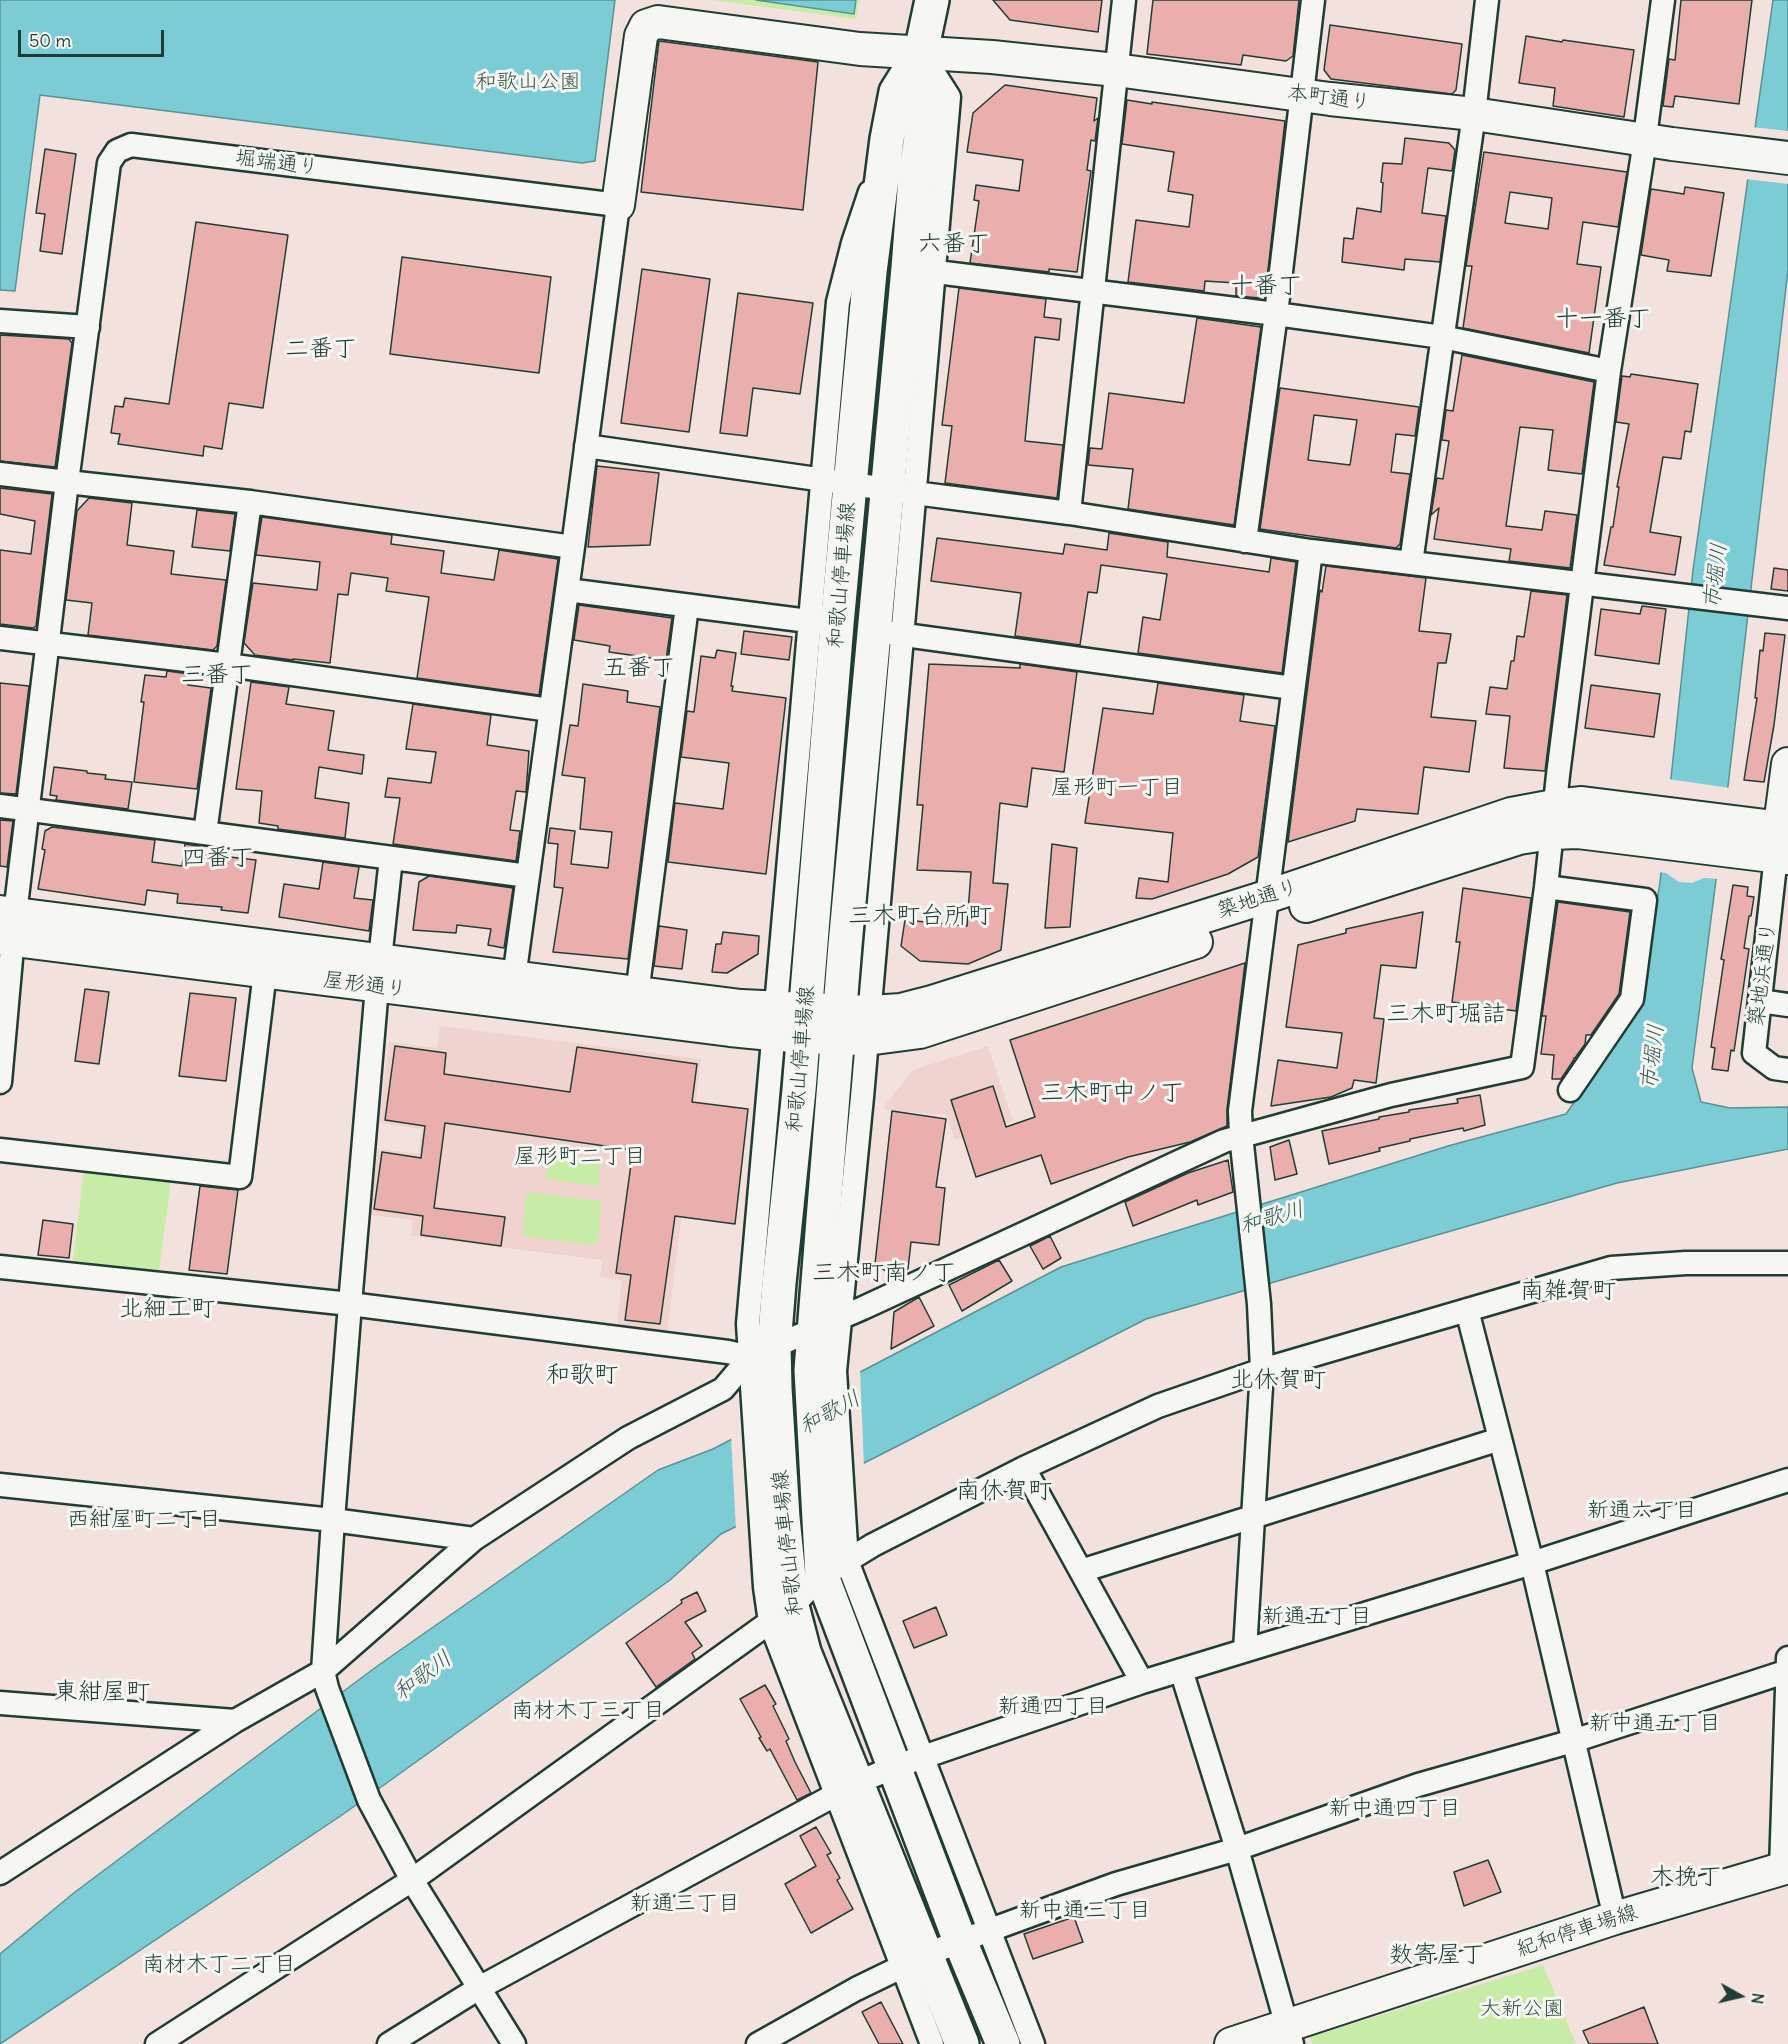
<!DOCTYPE html>
<html>
<head>
<meta charset="utf-8">
<style>
	body { margin:0 }
	#map { position:relative; width:1788px; height:2044px; overflow:hidden; background:#f2e1dd; font-family:Delius,sans-serif }
	canvas { display:block }
	.north { position:absolute; left:1710px; top:1966px; width:60px; height:60px; -webkit-text-stroke:4px #f6f6f2; paint-order:stroke; rotate:98deg; font-size:16px; font-weight:700; line-height:24px; text-align:center; color:#1f3d34 }
	.north::after { content:''; display:block; margin:auto; width:21px; height:27px; background:#1f3d34; clip-path:polygon(50% 0,100% 100%,50% 72%,0 100%) }
	.scale { position:absolute; left:18px; top:30px; width:146px; height:27px; box-sizing:border-box; border:3px solid #1f3d34; border-top:0; padding-left:8px; font-size:18px; line-height:21px; white-space:nowrap; color:#1f3d34; -webkit-text-stroke:4px #f6f6f2; paint-order:stroke }
</style>
</head>
<body>
<div id="map">
<canvas width="1788" height="2044"></canvas>
<div class="north">N</div>
<div class="scale">50 m</div>
</div>
<script>
const ctx = document.querySelector('canvas').getContext('2d');
ctx.lineJoin = 'round';
function fill(path, color) { ctx.fillStyle = color; ctx.fill(path, 'evenodd'); }
const toPath = rows => new Path2D(rows.map(r => 'M' + r).join(''));
function strokePath(path, color, width, dash) { ctx.strokeStyle = color; ctx.lineWidth = width; ctx.lineCap = dash ? 'butt' : 'round'; ctx.setLineDash(dash || []); ctx.stroke(path); }
function drawText(font, color, halo, rows, align = 'center') {
  ctx.font = font + ' Delius,"Klee One",sans-serif'; ctx.lineWidth = 6; ctx.setLineDash([]); ctx.textBaseline = 'middle'; ctx.strokeStyle = halo; ctx.fillStyle = color; for (const [text, x, y, turn = 0] of rows) {
    ctx.save(); ctx.translate(x, y); ctx.rotate((+turn || 0) * Math.PI / 180); ctx.textAlign = isNaN(turn) ? turn : align; if (halo) ctx.strokeText(text, 0, 0); ctx.fillText(text, 0, 0); ctx.restore();
  }
}
const built = toPath([
	[440,1026,701,1059,667,1333,617,1327,622,1280,600,1277,602,1260,411,1236,413,1220,369,1215,378,1149,418,1154,422,1129,379,1123,389,1042,437,1048],
	[988,1046,1013,1121,955,1140,946,1115,885,1110,885,1105,913,1070]
]);
const green = toPath([
	[713,0,859,0,856,19],
	[549,1154,601,1160,598,1186,546,1179],
	[84,1169,171,1180,159,1272,73,1261],
	[527,1192,602,1201,597,1245,522,1236],
	[1543,1965,1576,2044,1312,2044,1310,2037]
]);
const water = toPath([
	[0,0,615,0,595,161,582,163,40,95,15,291,0,290,0,0],
	[756,0,856,0,854,14,756,0],
	[1773,0,1788,0,1788,270,1728,786,1692,1068,1701,1102,1730,1108,1788,1107,1788,1149,1617,1183,1146,1319,874,1458,721,1534,670,1580,342,1815,0,2044,0,1954,75,1892,376,1667,658,1470,713,1449,1061,1267,1448,1146,1566,1114,1640,1006,1660,882,1693,570,1773,0]
]);
const pier = toPath([
	[1752,127,1788,131,1788,184,1745,179],
	[1668,779,1730,788,1719,879,1704,878,1692,883,1679,882,1666,873,1658,872],
	[860,1368,864,1467,736,1530,731,1436]
]);
const building = toPath([
	[993,0,1102,0,1098,32,1010,20,993,0],
	[1153,0,1299,0,1293,56,1286,61,1243,55,1241,65,1147,54,1153,0],
	[1681,0,1752,0,1739,104,1675,96,1673,107,1663,106,1669,59,1675,60,1681,0],
	[1330,25,1462,44,1456,90,1452,94,1331,79,1324,70,1330,25],
	[1526,36,1562,42,1563,40,1634,50,1624,117,1553,106,1555,88,1519,83,1526,36],
	[659,41,818,62,803,210,641,192,659,41],
	[1005,85,1097,98,1094,121,1098,118,1095,141,1091,140,1087,170,1091,171,1077,272,1049,269,1049,272,970,263,979,201,974,200,976,185,1019,191,1023,160,967,152,973,113,1005,85],
	[1127,100,1152,104,1152,102,1285,121,1265,296,1261,296,1260,298,1236,296,1236,283,1205,281,1204,291,1128,282,1136,220,1189,227,1193,195,1168,191,1174,152,1122,144,1127,100],
	[1405,138,1449,143,1455,150,1452,171,1428,168,1422,213,1446,216,1440,262,1405,259,1404,270,1342,262,1344,238,1353,239,1357,208,1381,212,1383,183,1381,182,1383,163,1402,164,1405,138],
	[45,149,76,154,62,254,40,251,45,214,36,213,45,149],
	[1484,152,1627,172,1618,227,1583,222,1577,264,1601,267,1589,353,1463,328,1472,266,1466,266,1484,152],
	[1510,192,1552,198,1548,229,1505,223,1510,192],
	[1685,187,1724,193,1711,276,1667,271,1669,260,1641,255,1651,189,1684,194,1685,187],
	[196,222,288,235,263,408,229,403,222,449,204,446,203,456,118,444,120,434,111,433,115,406,123,407,125,398,169,404,196,222],
	[402,257,551,277,539,373,390,354,402,257],
	[642,269,710,279,689,432,621,423,642,269],
	[959,288,1046,299,1044,317,1061,319,1059,340,1035,337,1025,441,1063,445,1057,498,945,483,952,426,942,425,959,288],
	[738,293,813,303,800,394,753,388,747,436,720,433,738,293],
	[1197,318,1261,327,1234,525,1128,509,1133,469,1088,465,1090,448,1102,449,1109,393,1184,403,1197,318],
	[0,335,69,339,72,343,55,467,0,461,0,335],
	[1462,355,1594,382,1582,474,1548,470,1553,430,1520,427,1506,526,1542,530,1545,511,1577,515,1570,568,1509,561,1511,549,1434,539,1439,508,1431,515,1437,478,1443,479,1449,441,1442,440,1446,410,1453,411,1462,355],
	[1631,374,1698,384,1691,432,1685,431,1681,459,1663,457,1650,532,1681,537,1675,575,1604,565,1611,527,1613,527,1619,487,1617,487,1629,424,1616,422,1622,376,1630,377,1631,374],
	[1280,388,1419,407,1415,436,1396,434,1391,472,1410,474,1400,544,1396,548,1260,529,1280,388],
	[1314,415,1357,420,1350,465,1308,460,1314,415],
	[597,466,659,473,650,545,588,547,597,466],
	[0,488,52,494,36,626,33,628,0,624,0,550,31,554,35,521,0,514,0,488],
	[89,498,132,503,127,545,174,551,171,574,226,580,217,646,213,650,88,635,92,603,66,600,77,511,89,498],
	[197,510,235,514,230,551,192,547,197,510],
	[262,517,392,535,391,544,444,551,441,573,494,580,499,550,558,559,539,695,417,678,429,597,386,591,388,578,351,573,348,595,338,594,330,663,293,659,293,660,255,655,244,643,253,583,317,590,320,562,256,555,262,517],
	[1109,533,1168,542,1167,557,1269,572,1271,558,1296,562,1282,673,1138,653,1143,617,1160,620,1167,574,1101,565,1097,593,1088,592,1080,645,1015,636,1021,593,931,581,937,538,1063,554,1065,544,1107,550,1109,533],
	[1326,566,1426,578,1419,631,1451,634,1446,663,1438,663,1431,717,1476,721,1469,772,1424,767,1418,814,1357,809,1355,821,1288,842,1320,590,1322,592,1326,566],
	[1774,568,1788,570,1788,591,1771,589,1774,568],
	[1531,591,1567,595,1545,771,1504,768,1510,716,1486,714,1490,687,1507,689,1511,661,1514,661,1517,636,1524,637,1531,591],
	[579,605,672,618,666,660,609,652,610,646,574,640,579,605],
	[1642,606,1666,609,1659,664,1595,655,1601,609,1640,614,1642,606],
	[744,631,792,637,789,660,741,654,744,631],
	[1765,633,1785,635,1774,725,1764,782,1744,780,1757,698,1755,698,1760,650,1763,651,1765,633],
	[717,650,736,653,731,686,733,686,732,691,786,698,766,874,668,862,675,803,723,809,729,763,681,757,687,711,694,712,701,656,715,658,717,650],
	[929,664,1020,668,1020,664,1077,672,1064,772,1032,768,1027,807,1000,803,993,883,1008,884,1001,950,968,964,920,961,901,946,905,920,967,926,971,872,917,870,923,805,917,805,929,664],
	[167,671,190,674,188,685,211,688,197,789,134,782,144,702,141,702,145,675,166,677,167,671],
	[251,682,289,687,286,704,334,711,328,750,364,755,362,774,319,767,315,798,349,803,345,838,278,829,278,826,259,823,262,791,236,789,251,682],
	[0,683,29,686,16,794,0,793,0,683],
	[1158,683,1244,695,1240,721,1275,726,1258,857,1228,874,1152,899,1136,898,1139,878,1168,882,1173,833,1085,823,1103,708,1153,714,1158,683],
	[583,684,628,691,627,702,660,707,628,959,553,952,563,888,554,887,558,844,548,843,550,828,575,831,571,864,608,868,612,832,580,829,585,778,562,775,570,725,578,726,583,684],
	[1591,685,1660,694,1654,737,1585,728,1591,685],
	[413,704,491,715,487,745,529,751,526,792,516,791,510,830,520,831,516,861,393,844,400,798,385,797,388,778,431,783,436,752,406,749,413,704],
	[54,767,87,771,87,773,106,775,105,779,132,782,128,809,56,800,57,796,50,795,54,767],
	[0,820,13,821,7,867,0,866,0,820],
	[52,827,155,840,152,862,182,866,185,844,204,847,203,854,256,860,248,913,221,910,222,907,177,903,178,894,147,890,145,905,38,889,45,850,42,849,45,831,52,827],
	[1052,844,1077,848,1070,927,1045,928,1052,844],
	[323,862,359,867,354,898,373,900,369,931,279,917,284,884,319,889,323,862],
	[429,876,513,888,504,948,488,945,491,929,457,925,456,933,413,930,419,882,429,876],
	[1733,885,1748,887,1747,896,1754,897,1751,916,1749,916,1744,948,1749,949,1736,1038,1734,1051,1731,1050,1728,1071,1712,1069,1715,1048,1711,1047,1724,960,1721,959,1723,948,1733,885],
	[1463,888,1531,898,1516,1011,1452,1002,1460,942,1456,942,1463,888],
	[1558,902,1630,912,1619,994,1591,1035,1586,1035,1585,1044,1575,1058,1574,1058,1573,1061,1561,1079,1552,1079,1554,1055,1541,1054,1546,1016,1542,1016,1558,902],
	[1423,912,1416,968,1381,965,1374,1018,1384,1019,1376,1083,1354,1080,1352,1088,1331,1097,1271,1106,1278,1060,1337,1068,1342,1033,1286,1027,1298,945,1346,933,1346,929,1423,912],
	[659,926,687,930,682,969,654,966,659,926],
	[723,932,759,936,758,954,727,973,712,972,716,944,721,944,723,932],
	[1245,963,1227,1109,1227,1126,1190,1142,1128,1157,1051,1184,1041,1155,976,1177,951,1100,993,1086,1006,1127,1035,1117,1010,1040,1245,963],
	[85,989,109,992,99,1064,75,1061,85,989],
	[190,993,236,998,226,1081,179,1076,190,993],
	[395,1046,446,1053,444,1074,570,1092,577,1047,697,1064,692,1102,748,1109,735,1224,675,1216,660,1324,625,1320,631,1275,616,1273,633,1150,445,1123,434,1208,505,1217,501,1246,421,1235,423,1216,374,1209,382,1152,421,1158,425,1126,385,1120,395,1046],
	[1480,1095,1485,1125,1464,1131,1463,1128,1410,1139,1410,1141,1379,1148,1380,1151,1329,1164,1322,1131,1379,1119,1379,1117,1409,1112,1409,1110,1458,1103,1457,1099,1480,1095],
	[892,1111,946,1119,936,1187,945,1188,939,1245,911,1242,908,1269,896,1278,875,1264,892,1111],
	[1289,1140,1297,1174,1275,1180,1270,1147,1289,1140],
	[1228,1160,1233,1192,1198,1205,1197,1200,1133,1226,1125,1202,1188,1173,1228,1160],
	[200,1186,238,1190,227,1274,189,1270,200,1186],
	[43,1220,73,1224,69,1258,38,1255,43,1220],
	[1050,1236,1061,1258,1043,1269,1030,1246,1050,1236],
	[999,1260,1012,1281,962,1311,949,1285,999,1260],
	[919,1297,934,1326,891,1349,894,1312,919,1297],
	[697,1592,706,1611,685,1622,702,1646,692,1653,695,1659,656,1687,626,1643,682,1603,681,1600,697,1592],
	[936,1607,947,1635,914,1648,903,1621,936,1607],
	[765,1685,776,1704,773,1706,789,1739,786,1741,795,1762,811,1793,797,1800,770,1749,767,1751,759,1738,761,1737,740,1699,765,1685],
	[816,1827,831,1853,827,1855,840,1878,837,1880,853,1909,811,1933,785,1884,816,1866,800,1836,816,1827],
	[1488,1860,1501,1892,1464,1906,1454,1872,1488,1860],
	[1074,1917,1083,1942,1033,1959,1024,1934,1074,1917],
	[881,2002,903,2044,879,2044,862,2012,881,2002],
	[1644,2007,1658,2044,1589,2044,1583,2031,1644,2007]
]);
const street = toPath([
	[926,61,949,97,862,1097,835,1371,847,1561,1033,2044],
	[870,192,853,243,838,302,748,1324,765,1587,770,1622,932,2044],
	[920,270,1276,314,1442,337,1609,371],
	[0,321,88,327],
	[586,446,915,493,1069,513,1311,551,1788,608],
	[0,474,67,482,250,502,573,547,618,205,131,145,117,151,109,163,67,482,15,914,0,1082],
	[1069,513,1124,0],
	[1245,541,1276,314,1313,0],
	[1411,563,1474,114,1487,0],
	[567,590,824,623],
	[890,633,1293,688],
	[0,638,228,665,550,710],
	[0,806,528,876],
	[205,833,250,502],
	[1776,856,1754,1053,1774,1068,1788,1070],
	[391,858,377,987,350,1304,333,1520,323,1671,327,1688,369,1800,412,1880,514,2044],
	[1546,887,1645,900,1632,999,1570,1090],
	[514,978,573,547],
	[637,994,687,606],
	[1760,1001,1788,1005],
	[0,1150,240,1177,265,972],
	[0,1267,350,1304,728,1352,750,1357],
	[1467,1310,1532,1563,1615,1918],
	[1024,1468,1142,1682],
	[0,1485,333,1520,474,1539],
	[1081,1571,1500,1439],
	[1245,1650,1262,1370,1259,1304,1241,1135,1240,1111,1311,551],
	[1181,1670,1237,1849,1292,2044],
	[0,1703,235,1721],
	[1781,1869,1788,1658],
	[0,1873,235,1721,323,1671,474,1539,628,1438,723,1389,750,1357,863,1308,1224,1141,1391,1095,1522,1067,1546,887,1558,775,1609,371,1642,160,1663,0],
	[157,2044,412,1880,792,1606,822,1576,873,1545,1024,1468,1158,1406,1262,1370,1611,1268,1686,1263,1788,1263],
	[389,2044,479,1988,857,1783,894,1767,1142,1682,1532,1563,1788,1480],
	[758,2044,856,1989,926,1955,960,1941,1116,1884,1237,1849,1418,1785,1573,1741,1788,1671]
]);
const secondary = toPath([
	[618,205,641,36,646,26,658,22,860,49,992,57,1116,70,1330,99,1474,114,1672,144,1788,158],
	[1777,849,1788,764],
	[1306,906,1519,838,1551,833,1578,832,1788,858],
	[0,912,741,1006,870,1012,901,1010,932,1002,1266,897,1511,814,1554,806,1582,803,1788,829],
	[0,938,730,1030,802,1037,867,1039,920,1032,1196,942],
	[1231,2044,1615,1918,1788,1867]
]);
const primary = toPath([
	[932,0,921,52,896,92,887,139,870,272,837,624,799,1090,779,1283,774,1346,775,1388,783,1518,792,1606,804,1652,962,2044],
	[921,52,927,95,915,178,908,268,845,945,811,1370,822,1576,960,1941,1003,2044]
]);
const parkNames = [
	["和歌山公園",528,82],
	["大新公園",1522,2009]
];
const streetNames = [
	["本町通り",1329,98,7],
	["堀端通り",277,163,7],
	["和歌山停車場線",842,575,-85],
	["築地通り",1258,899,-18],
	["築地浜通り",1763,974,-83],
	["屋形通り",365,985,7],
	["和歌山停車場線",801,1059,-85],
	["和歌山停車場線",788,1543,-96],
	["紀和停車場線",1577,1931,-18]
];
const waterNames = [
	["市堀川",1716,576,-83],
	["市堀川",1653,1057,-83],
	["和歌川",1272,1218,-16],
	["和歌川",830,1413,-29],
	["和歌川",423,1676,-37]
];
const neighbourhoodNames = [
	["屋形町一丁目",1117,788],
	["屋形町二丁目",580,1157],
	["新通六丁目",1642,1511],
	["西紺屋町二丁目",144,1520],
	["新通五丁目",1317,1617],
	["新通四丁目",1053,1707],
	["南材木丁三丁目",588,1711],
	["新中通五丁目",1655,1724],
	["新中通四丁目",1395,1809],
	["新通三丁目",685,1904],
	["新中通三丁目",1085,1911],
	["南材木丁二丁目",219,1965]
];
const quarterNames = [
	["六番丁",954,244],
	["十番丁",1266,286],
	["十一番丁",1603,319],
	["二番丁",321,349],
	["五番丁",639,668],
	["三番丁",217,675],
	["四番丁",218,858],
	["三木町台所町",920,916],
	["三木町堀詰",1446,1014],
	["三木町中ノ丁",1112,1093],
	["三木町南ノ丁",884,1273],
	["南雑賀町",1568,1291],
	["北細工町",167,1309],
	["和歌町",582,1375],
	["北休賀町",1278,1380],
	["南休賀町",1004,1491],
	["東紺屋町",102,1692],
	["木挽丁",1686,1877],
	["数寄屋丁",1437,1955]
];
fill(built, '#f0d2cf');
fill(green, '#c7eca6');
fill(water, '#7cccd6');
strokePath(water, '#579395', 1.5);
fill(pier, '#f2e1dd');
fill(building, '#eaafad');
strokePath(building, '#1f3d34', 1.5);
strokePath(street, '#1f3d34', 27);
strokePath(secondary, '#1f3d34', 36);
strokePath(primary, '#1f3d34', 38);
strokePath(street, '#f6f6f2', 22);
strokePath(secondary, '#f6f6f2', 32);
strokePath(primary, '#f6f6f2', 33);
drawText('21px', '#385745', '#f6f6f2', parkNames);
drawText('21px', '#1f3d34', '#f6f6f2', streetNames);
drawText('italic 22px', '#325a54', '#f6f6f2', waterNames);
drawText('22px', '#1f3d34', '#f6f6f2', neighbourhoodNames);
drawText('24px', '#1f3d34', '#f6f6f2', quarterNames);
</script>
</body>
</html>
